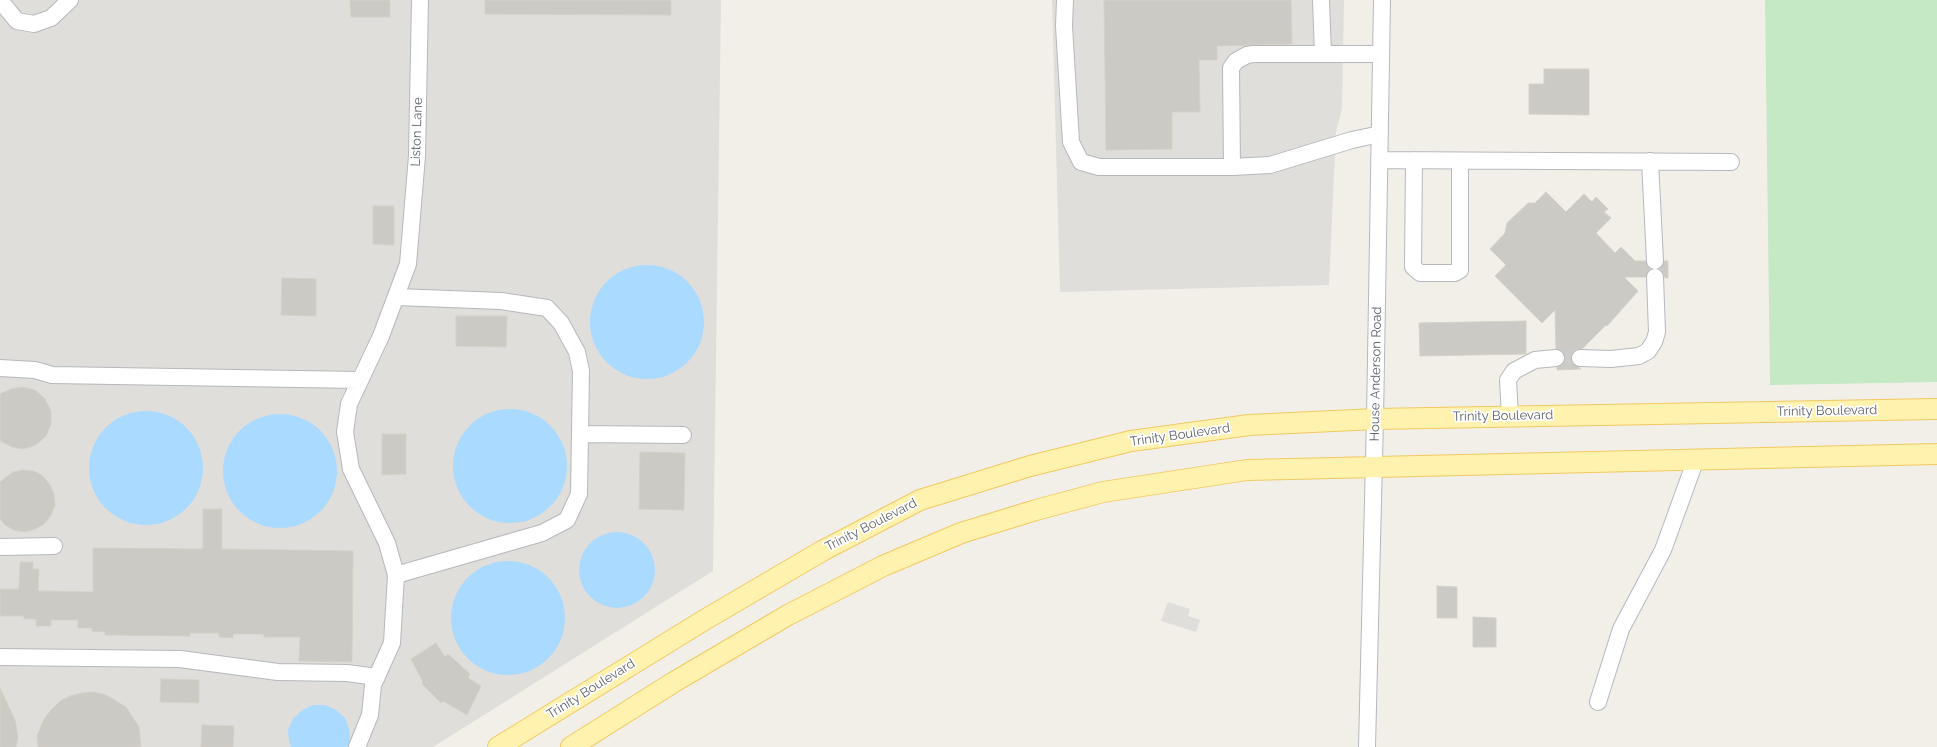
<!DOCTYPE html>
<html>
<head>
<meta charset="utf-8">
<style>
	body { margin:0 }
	canvas { display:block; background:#f1efe8 }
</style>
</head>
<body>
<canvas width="1937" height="747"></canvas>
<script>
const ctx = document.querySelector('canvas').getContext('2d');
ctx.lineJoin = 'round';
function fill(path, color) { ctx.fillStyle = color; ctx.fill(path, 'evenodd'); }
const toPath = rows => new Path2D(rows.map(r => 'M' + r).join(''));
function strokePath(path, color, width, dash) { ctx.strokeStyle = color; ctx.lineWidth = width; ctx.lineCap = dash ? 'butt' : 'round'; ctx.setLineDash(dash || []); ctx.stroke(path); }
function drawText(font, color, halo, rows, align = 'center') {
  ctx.font = font + ' Raleway,sans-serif'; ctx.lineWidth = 3.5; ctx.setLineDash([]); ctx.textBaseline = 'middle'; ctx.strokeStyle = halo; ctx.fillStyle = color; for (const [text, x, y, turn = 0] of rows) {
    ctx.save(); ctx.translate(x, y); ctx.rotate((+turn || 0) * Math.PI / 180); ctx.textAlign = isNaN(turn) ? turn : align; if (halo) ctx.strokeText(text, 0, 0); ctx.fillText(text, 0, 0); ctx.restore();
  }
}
const industrial = toPath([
	[0,0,721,0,713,571,433,747,0,747],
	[1052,0,1344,0,1342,109,1336,132,1329,285,1060,292],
	[1168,602,1190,609,1188,616,1200,620,1196,632,1161,621]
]);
const green = toPath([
	[1765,0,1937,0,1937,382,1770,385]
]);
const water = toPath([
	'590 322a57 57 0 1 1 114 0a57 57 0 1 1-114 0Z',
	'453 466a57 57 0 1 1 114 0a57 57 0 1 1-114 0Z',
	'89 468a57 57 0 1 1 114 0a57 57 0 1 1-114 0Z',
	'223 471a57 57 0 1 1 114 0a57 57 0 1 1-114 0Z',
	'579 570a38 38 0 1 1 76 0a38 38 0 1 1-76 0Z',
	'451 618a57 57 0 1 1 114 0a57 57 0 1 1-114 0Z',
	[313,705,325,705,336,710,345,718,349,729,350,742,347,747,291,747,289,742,288,730,293,719,302,710]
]);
const building = toPath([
	[350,0,390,0,390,17,351,17,350,0],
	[485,0,671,0,671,15,485,14,485,0],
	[1104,0,1291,0,1292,44,1217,46,1217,60,1199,60,1200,112,1172,112,1172,149,1106,150,1104,0],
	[1544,69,1589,69,1589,115,1529,114,1529,84,1544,84,1544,69],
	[1546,192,1566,212,1584,194,1592,202,1596,197,1608,209,1604,212,1611,218,1596,233,1615,253,1621,247,1635,261,1646,261,1650,269,1646,277,1624,277,1638,291,1607,326,1606,325,1582,349,1576,349,1572,353,1571,362,1581,369,1557,370,1557,367,1564,362,1565,357,1563,352,1556,349,1555,310,1542,323,1495,276,1506,265,1490,249,1505,233,1507,223,1528,203,1535,203,1546,192],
	[373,206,394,206,394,245,373,244,373,206],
	[1664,261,1668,261,1668,278,1665,278,1660,269,1664,261],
	[282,278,316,279,316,316,281,315,282,278],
	[456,316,507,316,506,347,456,346,456,316],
	[1526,321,1526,354,1420,356,1419,323,1526,321],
	[22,387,35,390,45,399,51,411,51,424,46,436,36,445,23,449,12,447,0,441,0,394,11,389,22,387],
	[382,434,406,434,406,474,382,475,382,434],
	[640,452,685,453,684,510,639,509,640,452],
	[23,470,34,471,43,476,50,485,54,494,55,505,51,515,44,524,35,529,25,532,14,530,5,525,0,519,0,482,13,472,23,470],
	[203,509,222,509,222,549,353,551,352,662,299,661,300,637,264,637,264,634,233,634,233,638,219,637,219,633,190,633,190,636,105,635,105,632,92,631,92,628,78,628,78,620,51,620,51,626,36,626,36,619,24,619,24,616,0,616,0,589,19,589,20,562,33,562,33,569,39,569,38,591,93,592,93,548,203,549,203,509],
	[1437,586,1457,587,1457,618,1437,618,1437,586],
	[1473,617,1496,618,1496,647,1473,647,1473,617],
	[436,643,445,657,448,654,470,674,468,678,481,686,467,715,443,701,441,703,422,684,423,682,411,659,436,643],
	[161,679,199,680,199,703,160,702,161,679],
	[0,688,15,720,18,737,16,747,0,747,0,688],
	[94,692,106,695,126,707,139,727,141,747,38,747,37,736,44,719,51,710,60,701,70,696,82,693,94,692],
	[202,725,234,726,233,747,201,747,202,725]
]);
const minorTunnel = toPath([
	[1556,358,1580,358]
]);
const minor = toPath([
	[2,0,3,4,17,21,34,24,51,18,70,0],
	[1065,0,1064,26,1071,142,1081,162,1099,167,1232,167,1270,165,1352,140,1380,134],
	[1321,0,1323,54],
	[1379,160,1731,162],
	[1414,160,1413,267,1420,273,1455,273,1460,270,1460,161],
	[1650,161,1655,261],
	[1232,167,1231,68,1236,61,1247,55,1253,54,1381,54],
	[1580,358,1611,359,1639,356,1648,351,1654,342,1657,332,1655,277],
	[0,368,35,370,52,375,360,380],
	[1510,416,1508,380,1514,371,1535,360,1556,358],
	[580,434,683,435],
	[0,547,54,546],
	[396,575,542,533,567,520,579,494,581,371,577,352,561,323,547,308,501,301,397,297],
	[0,657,180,659,278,672,347,673,377,677],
	[1598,702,1621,629,1663,550,1696,459],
	[357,747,370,715,373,685,392,643,396,575,387,543,351,469,345,432,349,404,381,336,408,264,417,156,420,0],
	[1367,747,1375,419,1382,0]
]);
const major = toPath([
	[498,747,706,619,822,551,920,500,1030,466,1131,441,1249,425,1375,419,1937,409],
	[571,747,674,682,788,615,883,566,961,533,1036,510,1103,492,1247,470,1937,454]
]);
const streetNames = [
	["Liston Lane",417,132,-88],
	["House Anderson Road",1376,374,-89],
	["Trinity Boulevard",1827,411,-1],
	["Trinity Boulevard",1503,416,-1],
	["Trinity Boulevard",1180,435,-8],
	["Trinity Boulevard",871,525,-27],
	["Trinity Boulevard",591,689,-32]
];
fill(industrial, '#e0deda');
fill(green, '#c5e8c5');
fill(water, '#aadaff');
fill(building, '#cccac5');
strokePath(building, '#d6d1c6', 1);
strokePath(minorTunnel, '#ccccc8', 16, [16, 8]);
strokePath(minor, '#b5b8bc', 18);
strokePath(major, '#f2c960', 22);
strokePath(minor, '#fff', 16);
strokePath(major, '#fff2af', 20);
drawText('13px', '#5f6368', '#fff', streetNames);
</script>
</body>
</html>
